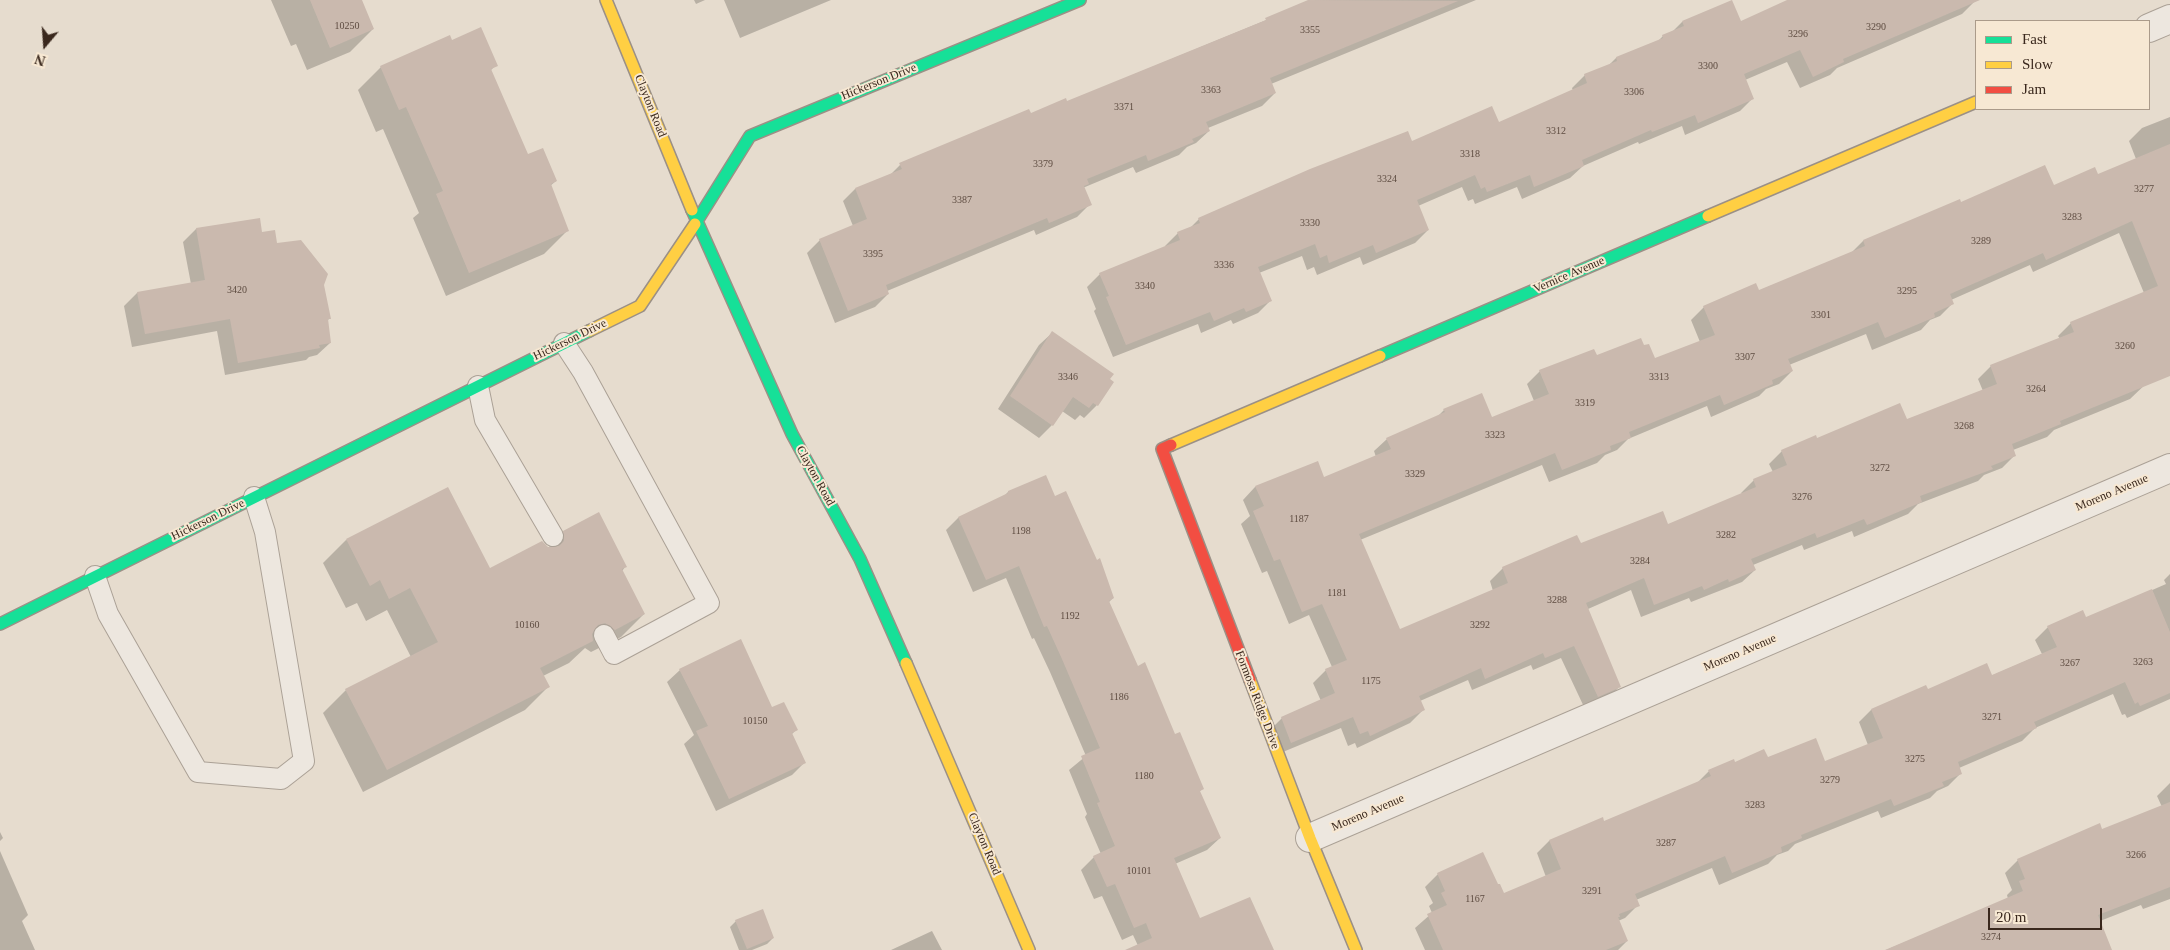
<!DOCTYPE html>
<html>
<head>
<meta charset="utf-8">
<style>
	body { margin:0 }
	#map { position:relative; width:2170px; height:950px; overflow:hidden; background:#e6dcce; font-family:"Times New Roman",serif }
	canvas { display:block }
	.legend { position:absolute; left:1975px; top:20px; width:175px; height:90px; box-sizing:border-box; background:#f7e8d3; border:1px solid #ab9b8a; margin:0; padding:6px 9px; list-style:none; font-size:15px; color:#3a281d }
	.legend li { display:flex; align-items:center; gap:10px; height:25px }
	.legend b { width:25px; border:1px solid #ab9b8a }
	.north { position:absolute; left:20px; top:20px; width:50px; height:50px; -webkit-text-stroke:4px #f7e8d3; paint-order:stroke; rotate:198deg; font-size:14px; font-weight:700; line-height:20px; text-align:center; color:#3a281d }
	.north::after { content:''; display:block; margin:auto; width:18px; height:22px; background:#3a281d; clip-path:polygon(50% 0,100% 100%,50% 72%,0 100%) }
	.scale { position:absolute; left:1988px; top:908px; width:114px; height:22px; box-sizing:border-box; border:2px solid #3a281d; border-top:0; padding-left:6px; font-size:15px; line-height:18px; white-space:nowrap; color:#3a281d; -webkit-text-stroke:4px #f7e8d3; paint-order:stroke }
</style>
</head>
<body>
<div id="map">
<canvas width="2170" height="950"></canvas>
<ul class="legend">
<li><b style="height:6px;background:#16e098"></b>Fast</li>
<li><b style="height:6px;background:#ffcf43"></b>Slow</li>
<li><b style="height:6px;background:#f24e42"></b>Jam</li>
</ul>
<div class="north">N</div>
<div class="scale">20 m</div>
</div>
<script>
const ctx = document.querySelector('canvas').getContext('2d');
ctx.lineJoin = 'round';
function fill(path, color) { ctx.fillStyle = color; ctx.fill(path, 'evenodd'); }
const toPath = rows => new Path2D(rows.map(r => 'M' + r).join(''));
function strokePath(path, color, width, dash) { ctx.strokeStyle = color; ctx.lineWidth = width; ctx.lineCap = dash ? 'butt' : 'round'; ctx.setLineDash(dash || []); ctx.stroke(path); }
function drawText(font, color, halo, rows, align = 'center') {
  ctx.font = font + ' "Times New Roman",serif'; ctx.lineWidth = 4; ctx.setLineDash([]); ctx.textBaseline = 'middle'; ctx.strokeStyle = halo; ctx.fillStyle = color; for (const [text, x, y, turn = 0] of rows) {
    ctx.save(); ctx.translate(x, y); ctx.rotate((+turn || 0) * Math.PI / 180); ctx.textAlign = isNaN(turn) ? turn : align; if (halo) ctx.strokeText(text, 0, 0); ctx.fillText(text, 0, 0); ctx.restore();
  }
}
const shadow = toPath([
	[271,0,361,0,373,29,350,52,307,70,296,44,291,46],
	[694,0,705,0,696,4],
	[724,0,831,0,740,38],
	[1315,0,1476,0,1271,84,1275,93,1262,106,1208,128,1209,131,1196,143,1187,147,1179,155,1136,173,1133,167,1085,187,1083,188,1090,204,1077,217,1036,235,1034,230,887,291,888,294,875,307,835,323,807,253,820,240,853,226,843,201,855,189,889,176,900,165,1067,102],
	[1789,0,1975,1,1962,14,1837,68,1830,75,1800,88,1787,62,1745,80,1753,98,1740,111,1685,135,1682,126,1639,144,1638,142,1583,166,1570,178,1522,199,1517,187,1475,204,1473,199,1468,201,1462,187,1418,206,1428,230,1415,243,1363,265,1360,257,1317,275,1314,267,1307,270,1302,256,1259,273,1271,300,1258,313,1233,324,1231,320,1201,333,1198,324,1113,357,1094,311,1096,309,1087,287,1100,274,1166,248,1165,246,1178,233,1190,228,1199,219,1412,143,1498,124,1573,91,1572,88,1585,75,1608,66,1616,58,1658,41,1663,36,1672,32,1682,22,1740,23],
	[452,41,496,65,490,71,527,156,556,181,550,186,567,231,544,254,446,296,413,218,419,213,383,129,376,132,358,90,381,67],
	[2170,117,2170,361,2130,399,2054,430,2047,437,2013,450,2015,455,2002,468,1984,475,1978,481,1918,504,1908,514,1854,537,1852,531,1804,550,1802,545,1753,565,1755,570,1742,582,1691,602,1689,598,1641,617,1631,590,1588,609,1619,687,1607,700,1585,709,1561,658,1533,670,1531,665,1472,690,1468,680,1420,701,1423,710,1410,723,1357,748,1355,743,1348,746,1341,728,1278,754,1269,731,1282,718,1321,701,1313,683,1326,670,1332,667,1309,615,1289,624,1267,571,1262,573,1241,524,1250,516,1243,500,1255,487,1323,478,1376,457,1374,451,1387,439,1437,417,1444,410,1491,419,1534,401,1527,384,1540,371,1596,356,1644,347,1655,359,1700,342,1691,320,1704,307,1758,291,1851,253,1863,241,1961,204,2054,187,2097,176,2136,159,2129,141,2142,128],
	[2119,233,2144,293,2071,323,2058,336,2060,339,1991,366,1978,379,1983,391,1906,420,1816,440,1782,451,1769,464,1773,472,1754,480,1741,493,1742,494,1667,526,1580,545,1503,568,1490,581,1493,591,1399,631,1360,540,1542,465,1549,482,1597,463,1605,455,1617,450,1628,439,1707,406,1711,417,1759,396,1766,389,1779,384,1792,371,1789,365,1866,334,1872,350,1921,330,1930,320,1940,316,1952,304,1951,300,2030,265,2033,272],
	[259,219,261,233,276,244,329,319,327,321,330,343,317,355,309,357,306,360,225,375,217,331,132,347,124,306,137,293,191,284,183,242,196,229],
	[1052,333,1113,382,1097,405,1084,418,1080,415,1075,420,1062,411,1052,425,1039,438,998,409,1039,345],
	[1008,492,1054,497,1113,598,1108,603,1137,668,1202,789,1199,792,1220,838,1207,850,1175,864,1199,920,1272,950,1140,950,1133,935,1122,940,1102,896,1094,899,1081,870,1094,857,1101,854,1085,817,1087,814,1069,770,1086,756,1050,672,1034,638,1032,639,1006,578,973,592,946,530,958,518,1003,497],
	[564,532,626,566,622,571,644,614,621,637,591,652,585,648,569,663,543,676,548,687,525,710,363,792,323,713,346,690,411,657,387,610,366,621,357,603,346,608,323,563,346,540,489,570,548,548],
	[2170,574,2170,699,2127,718,2125,714,2122,715,2113,694,2035,728,2022,741,1959,768,1961,773,1948,786,1937,791,1930,798,1881,818,1878,811,1795,844,1788,851,1777,855,1768,864,1719,885,1712,868,1636,900,1638,905,1625,918,1618,921,1627,941,1618,950,1425,950,1415,928,1432,913,1429,906,1433,903,1425,887,1438,874,1497,886,1504,894,1546,877,1537,853,1549,841,1604,822,1696,784,1709,771,1735,764,1767,759,1825,762,1868,745,1859,722,1871,710,1927,691,1991,676,2042,654,2035,640,2048,627,2086,619,2166,584,2164,580],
	[680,670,772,709,796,730,791,735,804,763,792,775,716,811,684,744,694,735,667,682],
	[2170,783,2170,899,2143,909,2141,905,2100,921,2111,950,1886,950,2008,899,2007,895,2012,890,2005,873,2018,860,2099,825,2101,830,2162,807,2157,796],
	[0,832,3,838,0,841],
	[0,851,28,915,22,921,35,950,0,950],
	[736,921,773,938,767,944,752,950,739,950,730,927],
	[932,931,942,950,891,950]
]);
const building = toPath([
	[310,0,362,0,374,29,330,48],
	[1308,0,1458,1,1270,78,1276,93,1206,122,1210,131,1192,139,1194,142,1148,161,1146,155,1087,179,1089,184,1084,186,1092,205,1049,223,1047,218,886,285,889,294,848,311,819,239,867,219,855,188,902,169,899,163,1029,109,1031,113,1066,98,1067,101,1266,20,1265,18],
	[1732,0,1741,21,1787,0,1980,0,1843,59,1844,62,1813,77,1800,50,1744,74,1754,99,1698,123,1695,115,1652,132,1651,130,1582,160,1584,166,1534,187,1530,175,1487,192,1485,187,1481,189,1475,175,1417,200,1429,230,1376,253,1373,245,1329,263,1327,255,1320,258,1315,244,1258,267,1272,301,1246,312,1244,308,1214,321,1210,312,1126,345,1106,297,1109,296,1099,273,1180,240,1177,232,1200,223,1198,218,1310,169,1408,131,1412,141,1492,106,1499,122,1587,83,1584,74,1617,61,1616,57,1663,38,1662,35,1684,26,1682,21],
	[481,27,498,66,491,69,528,154,543,148,557,181,551,184,569,231,469,273,436,194,443,191,406,107,399,110,380,66,450,35,452,40],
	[2170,144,2170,376,2060,421,2061,424,2012,444,2016,456,1991,466,1993,469,1920,496,1922,502,1867,525,1864,519,1817,538,1815,533,1751,559,1756,570,1729,582,1728,579,1704,590,1702,586,1654,605,1644,578,1586,603,1621,687,1598,697,1574,646,1545,658,1543,653,1485,679,1481,668,1419,696,1425,710,1370,736,1368,731,1360,734,1353,717,1291,743,1281,717,1335,693,1325,669,1347,660,1322,604,1302,612,1280,559,1274,561,1253,511,1264,506,1255,486,1318,461,1324,477,1391,449,1386,438,1445,412,1443,409,1482,393,1492,417,1549,394,1539,370,1594,349,1597,355,1641,338,1644,345,1649,344,1655,358,1715,335,1703,306,1756,283,1759,290,1865,246,1863,240,1960,199,1961,202,2045,165,2054,185,2095,167,2098,174],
	[2132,221,2158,286,2070,322,2074,332,1990,365,1997,384,1907,419,1900,403,1817,438,1816,435,1781,450,1787,465,1753,479,1756,487,1668,524,1663,511,1581,543,1577,535,1502,567,1508,583,1400,629,1359,534,1555,453,1562,470,1611,450,1610,446,1631,438,1629,432,1720,395,1724,405,1773,384,1772,380,1793,371,1788,359,1878,322,1885,338,1935,317,1934,313,1954,304,1950,294,2043,253,2046,260],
	[260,218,262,232,275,230,277,243,301,240,328,274,324,285,331,319,328,319,331,343,319,345,320,348,238,363,230,319,145,334,137,292,205,280,196,228],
	[1052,331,1114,374,1110,379,1114,382,1098,406,1093,403,1089,408,1073,397,1053,426,1010,396],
	[1046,475,1055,496,1066,491,1097,560,1100,558,1114,598,1109,601,1138,666,1145,662,1175,734,1180,732,1204,789,1200,791,1221,838,1174,858,1200,918,1250,897,1274,950,1125,950,1152,938,1146,923,1134,928,1115,884,1107,887,1093,856,1115,846,1097,803,1100,802,1081,756,1100,748,1062,659,1047,626,1044,627,1019,566,986,580,958,517,1008,493,1008,491],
	[448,487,490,568,542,541,548,547,559,546,564,541,563,531,599,512,627,567,622,569,645,614,615,630,605,623,598,625,592,634,593,641,540,668,550,687,387,770,345,689,438,642,410,588,389,599,380,580,370,586,346,539],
	[2152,589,2170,632,2170,693,2140,706,2138,702,2135,704,2125,682,2034,722,2037,728,1958,762,1962,774,1942,782,1944,786,1894,806,1891,799,1801,835,1802,838,1781,847,1782,852,1732,873,1725,856,1635,894,1640,906,1619,914,1620,917,1618,917,1628,941,1606,950,1443,950,1427,914,1447,905,1441,893,1445,891,1437,873,1483,852,1498,884,1500,884,1504,893,1561,869,1549,840,1603,817,1604,821,1711,776,1708,770,1734,759,1735,762,1764,749,1768,757,1816,738,1825,761,1883,738,1871,709,1926,685,1928,689,1987,663,1992,675,2057,647,2047,626,2083,610,2086,617],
	[741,639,772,707,784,702,798,730,792,733,806,763,729,799,696,731,708,726,679,669],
	[2170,802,2170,887,2098,915,2112,950,1885,950,2023,891,2019,881,2025,879,2017,859,2100,823,2102,829],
	[763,909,774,938,747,949,735,920]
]);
const lane = toPath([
	[564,343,583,372,709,603,614,654,604,635],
	[478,386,485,420,553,536],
	[95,576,108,614,198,772,281,779,304,761,265,532,254,497]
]);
const street = toPath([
	[2149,28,2170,19],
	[1310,838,2170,468]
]);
const fast = toPath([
	[692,210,792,434,860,559,906,663],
	[695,224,750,136,1080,0],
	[1380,356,1708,216],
	[0,624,589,331]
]);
const slow = toPath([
	[606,0,692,210],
	[1708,216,1976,102],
	[589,331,640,306,695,224],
	[1171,445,1380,356],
	[906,663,1029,950],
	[1250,680,1310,838,1356,950]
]);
const jam = toPath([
	[1171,445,1162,449,1250,680]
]);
const numberNames = [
	["10250",347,26],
	["3290",1876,27],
	["3355",1310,30],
	["3296",1798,34],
	["3300",1708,66],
	["3363",1211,90],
	["3306",1634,92],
	["3371",1124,107],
	["3312",1556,131],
	["3318",1470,154],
	["3379",1043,164],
	["3324",1387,179],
	["3277",2144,189],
	["3387",962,200],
	["3283",2072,217],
	["3330",1310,223],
	["3289",1981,241],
	["3395",873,254],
	["3336",1224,265],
	["3340",1145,286],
	["3420",237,290],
	["3295",1907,291],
	["3301",1821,315],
	["3260",2125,346],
	["3307",1745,357],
	["3346",1068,377],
	["3313",1659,377],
	["3264",2036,389],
	["3319",1585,403],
	["3268",1964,426],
	["3323",1495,435],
	["3272",1880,468],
	["3329",1415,474],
	["3276",1802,497],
	["1187",1299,519],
	["1198",1021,531],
	["3282",1726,535],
	["3284",1640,561],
	["1181",1337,593],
	["3288",1557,600],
	["1192",1070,616],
	["10160",527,625],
	["3292",1480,625],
	["3263",2143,662],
	["3267",2070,663],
	["1175",1371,681],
	["1186",1119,697],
	["3271",1992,717],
	["10150",755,721],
	["3275",1915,759],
	["1180",1144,776],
	["3279",1830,780],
	["3283",1755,805],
	["3287",1666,843],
	["3266",2136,855],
	["10101",1139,871],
	["3291",1592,891],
	["1167",1475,899],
	["3274",1991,937]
];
const streetNames = [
	["Hickerson Drive",879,82,-22],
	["Clayton Road",650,106,68],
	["Vernice Avenue",1569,275,-23],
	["Hickerson Drive",570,340,-26],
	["Clayton Road",815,476,61],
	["Moreno Avenue",2112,493,-23],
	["Hickerson Drive",208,520,-26],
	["Moreno Avenue",1740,653,-23],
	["Formosa Ridge Drive",1257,700,69],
	["Moreno Avenue",1368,813,-23],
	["Clayton Road",984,844,67]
];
fill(shadow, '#0003');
fill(building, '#cab9ae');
strokePath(lane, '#aba196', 22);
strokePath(street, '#aba196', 30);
strokePath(fast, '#9b9086', 14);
strokePath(slow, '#9b9086', 14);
strokePath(jam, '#9b9086', 14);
strokePath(lane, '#ede7df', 20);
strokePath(street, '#ede7df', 28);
strokePath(fast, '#16e098', 11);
strokePath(slow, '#ffcf43', 11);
strokePath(jam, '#f24e42', 11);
drawText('10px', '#5e4c41', null, numberNames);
drawText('12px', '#3a281d', '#f7e8d3', streetNames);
</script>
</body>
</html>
